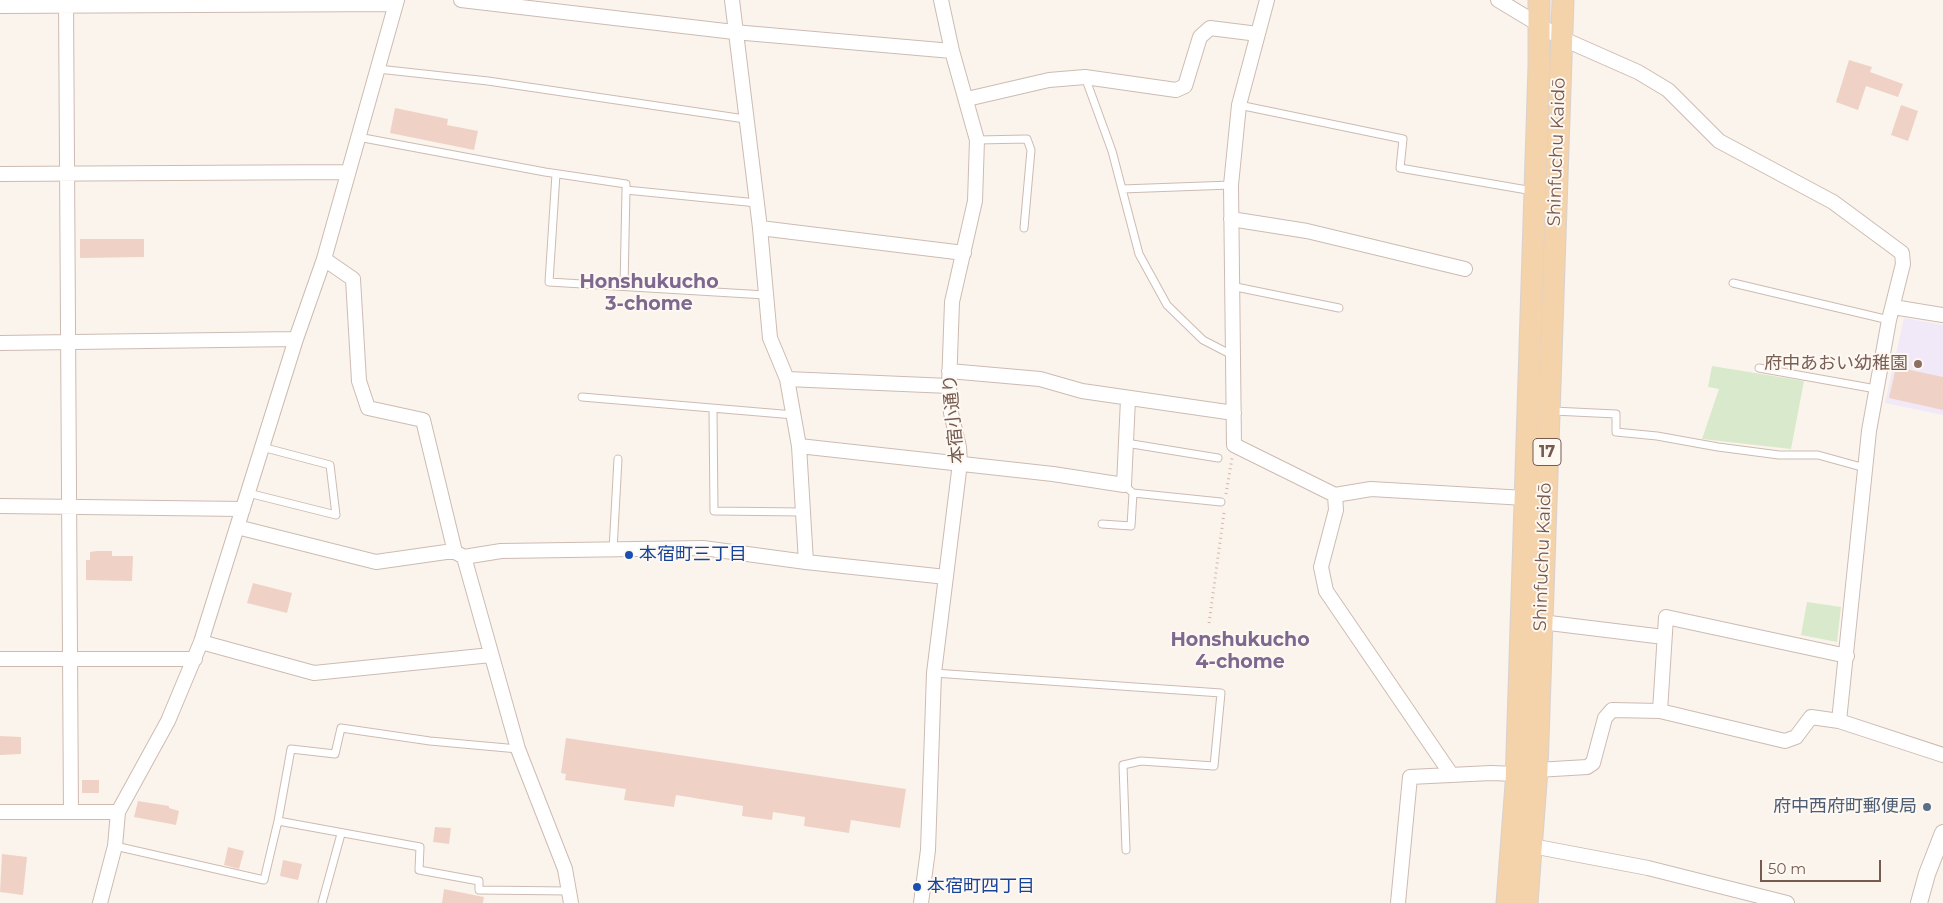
<!DOCTYPE html>
<html>
<head>
<meta charset="utf-8">
<style>
	body { margin:0 }
	#map { position:relative; width:1943px; height:903px; overflow:hidden; background:#fbf4ec; font-family:Montserrat,sans-serif }
	canvas { display:block }
	.scale { position:absolute; left:1760px; top:860px; width:121px; height:22px; box-sizing:border-box; border:2px solid #755a50; border-top:0; padding-left:6px; font-size:15px; line-height:18px; white-space:nowrap; color:#755a50; -webkit-text-stroke:4px #fef8f2; paint-order:stroke }
</style>
</head>
<body>
<div id="map">
<canvas width="1943" height="903"></canvas>
<div class="scale">50 m</div>
</div>
<script>
const ctx = document.querySelector('canvas').getContext('2d');
ctx.lineJoin = 'round';
function fill(path, color) { ctx.fillStyle = color; ctx.fill(path, 'evenodd'); }
const toPath = rows => new Path2D(rows.map(r => 'M' + r).join(''));
function strokePath(path, color, width, dash) { ctx.strokeStyle = color; ctx.lineWidth = width; ctx.lineCap = dash ? 'butt' : 'round'; ctx.setLineDash(dash || []); ctx.stroke(path); }
function drawText(font, color, halo, rows, align = 'center') {
  ctx.font = font + ' Montserrat,"Noto Sans JP",sans-serif'; ctx.lineWidth = 4; ctx.setLineDash([]); ctx.textBaseline = 'middle'; ctx.strokeStyle = halo; ctx.fillStyle = color; for (const [text, x, y, turn = 0] of rows) {
    ctx.save(); ctx.translate(x, y); ctx.rotate((+turn || 0) * Math.PI / 180); ctx.textAlign = isNaN(turn) ? turn : align; if (halo) ctx.strokeText(text, 0, 0); ctx.fillText(text, 0, 0); ctx.restore();
  }
}
const education = toPath([
	[1904,318,1943,325,1943,415,1885,403]
]);
const green = toPath([
	[1712,366,1804,381,1791,449,1702,439,1719,389,1708,387],
	[1807,602,1841,607,1837,642,1801,635]
]);
const building = toPath([
	[1849,60,1872,67,1870,72,1903,84,1898,97,1866,86,1858,110,1836,102],
	[1901,105,1918,111,1908,141,1891,135],
	[395,108,448,119,447,125,478,131,474,150,390,133],
	[80,239,144,239,144,257,80,258],
	[1896,367,1943,377,1943,410,1889,398],
	[97,551,112,551,112,556,133,556,132,581,86,580,86,560,90,560,90,552],
	[253,583,292,593,287,613,247,603],
	[0,736,21,737,21,754,0,755],
	[566,738,906,789,900,828,851,820,849,833,804,826,805,817,773,812,772,820,742,816,743,806,676,795,674,807,624,800,626,789,565,780,566,774,561,773],
	[82,780,99,780,99,793,82,793],
	[138,801,169,806,169,808,179,811,176,825,134,817],
	[435,827,451,828,449,844,433,842],
	[228,847,244,851,239,869,224,865],
	[2,854,27,857,23,895,0,892],
	[283,860,302,864,298,880,280,876],
	[444,889,484,897,483,903,442,903]
]);
const path = toPath([
	[1226,494,1232,458],
	[1209,623,1224,513]
]);
const service = toPath([
	[378,69,488,81,745,119],
	[1085,77,1112,151,1139,254,1167,305,1203,340,1232,355],
	[1239,105,1403,139,1400,168,1533,191],
	[358,137,545,172,626,184,626,190,757,203],
	[977,140,1027,139,1031,150,1024,228],
	[556,174,549,282,765,295],
	[1122,189,1231,185],
	[1733,283,1889,320],
	[624,286,626,190],
	[1231,286,1339,308],
	[1759,368,1876,389],
	[582,397,794,415],
	[713,410,714,511,803,512],
	[1553,411,1616,414,1616,432,1657,436,1718,447,1779,455,1818,455,1865,468],
	[1126,443,1218,458],
	[1124,485,1133,493,1221,502],
	[248,493,336,515,330,465,262,447],
	[1102,524,1131,526,1133,493],
	[613,550,618,459],
	[934,673,1221,693,1214,766,1141,761,1123,765,1126,850],
	[278,821,291,749,335,754,341,728,430,741,518,749],
	[115,846,264,880,278,821,420,847,419,870,479,881,479,890,569,891],
	[322,903,341,834]
]);
const minor = toPath([
	[66,0,71,812],
	[461,0,734,32,952,51],
	[732,0,760,228,770,338,787,379,799,446,806,562],
	[1267,0,1239,105,1231,185,1234,445,1335,495,1371,489,1525,498],
	[1498,0,1561,38,1638,72,1668,90,1719,141,1833,202,1902,253,1903,264,1889,320,1869,431,1839,721],
	[0,6,396,4],
	[967,99,1049,80,1085,77,1176,90,1185,86,1200,37,1210,28,1258,34],
	[0,174,347,172],
	[1231,219,1307,231,1465,269],
	[760,228,964,253],
	[324,259,353,279,359,381,368,408,423,420,455,552],
	[1893,307,1943,315],
	[0,343,296,339],
	[949,371,1040,379,1082,391,1234,413],
	[787,379,949,386],
	[799,446,1053,474,1124,485,1128,399],
	[1335,495,1336,510,1321,567,1326,591,1451,774],
	[0,506,243,509],
	[237,527,376,562,446,552,455,552,464,557,501,551,703,548,806,562,946,577],
	[464,557,518,749,565,869,571,903],
	[1541,622,1664,637],
	[201,642,314,673,491,655],
	[0,659,195,659],
	[1660,711,1666,617,1847,656],
	[0,812,118,812],
	[1532,846,1648,868,1787,903],
	[100,903,115,846,118,812,168,721,201,642,296,339,324,259,397,0],
	[921,903,928,850,934,673,960,463,959,447,951,413,949,386,952,302,975,201,977,140,952,51,941,0],
	[1398,903,1410,777,1491,773,1516,774,1537,770,1587,767,1593,763,1605,718,1612,710,1660,711,1785,741,1796,737,1811,717,1839,721,1943,755]
]);
const tertiary = toPath([
	[1919,903,1927,874,1943,833]
]);
const primary = toPath([
	[1507,903,1516,784,1539,66,1539,0],
	[1527,903,1537,770,1563,0]
]);
const markers = [
	[1918,364,5,"#8d6e63"],
	[629,555,5,"#1a4fb4"],
	[1927,807,5,"#5c6f8a"],
	[917,887,5,"#1a4fb4"]
];
const shields = [
	[1547,452,28]
];
const shieldNames = [
	["17",1547,452]
];
const streetNames = [
	["Shinfuchu Kaidō",1557,152,-88],
	["本宿小通り",954,419,-95],
	["Shinfuchu Kaidō",1543,557,-88]
];
const educationNames = [
	["府中あおい幼稚園",1908,364]
];
const transitNames = [
	["本宿町三丁目",639,555],
	["本宿町四丁目",927,887]
];
const serviceNames = [
	["府中西府町郵便局",1917,807]
];
const neighbourhoodNames = [
	["Honshukucho",649,282],
	["3-chome",649,304],
	["Honshukucho",1240,640],
	["4-chome",1240,662]
];
fill(education, '#f1e8f8');
fill(green, '#d9e9cb');
fill(building, '#efd2c5');
strokePath(service, '#cdbbb2', 9);
strokePath(minor, '#cdbbb2', 16);
strokePath(tertiary, '#cdbbb2', 18);
strokePath(primary, '#d8d1ce', 23);
strokePath(path, '#d4b5a8', 3, [1, 4]);
strokePath(service, '#fff', 7);
strokePath(minor, '#fff', 14);
strokePath(tertiary, '#fff', 16);
strokePath(primary, '#f4d2aa', 21);
for (const [x, y, r, color] of markers) { const dot = new Path2D(); dot.arc(x, y, r, 0, 2 * Math.PI); ctx.fillStyle = color; ctx.fill(dot); strokePath(dot, '#fef8f2', 2); }
for (const [x, y, w] of shields) { const box = new Path2D(); box.roundRect(x - w / 2, y - 13.5, w, 27, 4); ctx.fillStyle = '#fef8f2'; ctx.fill(box); strokePath(box, '#755a50', 1); }
drawText('bold 16px', '#755a50', null, shieldNames);
drawText('18px', '#755a50', '#fef8f2', streetNames);
drawText('18px', '#785e54', '#fef8f2', educationNames, 'right');
drawText('18px', '#164399', '#fef8f2', transitNames, 'left');
drawText('18px', '#4e5e75', '#fef8f2', serviceNames, 'right');
drawText('bold 19px', '#7f6890', '#fef8f2', neighbourhoodNames);
</script>
</body>
</html>
